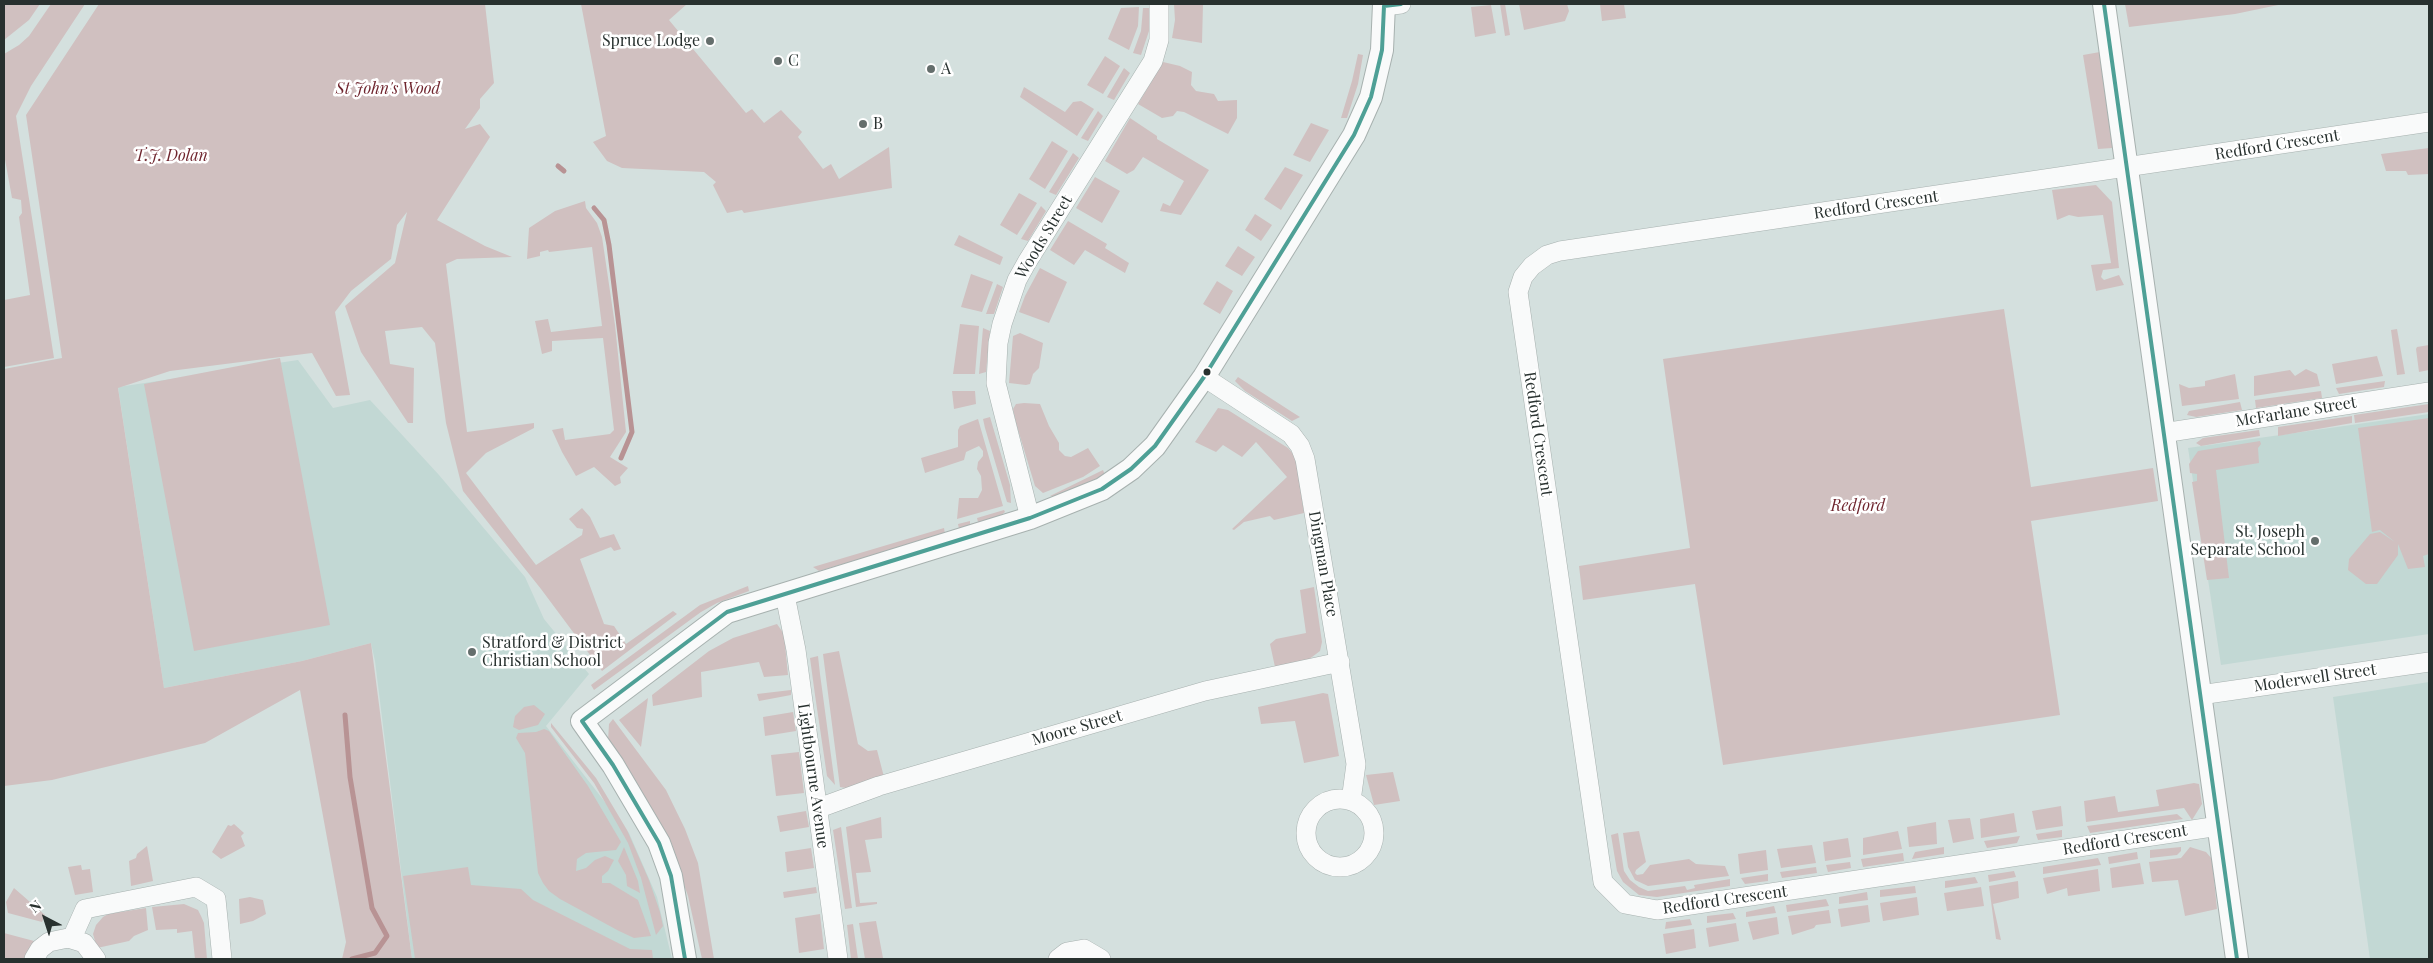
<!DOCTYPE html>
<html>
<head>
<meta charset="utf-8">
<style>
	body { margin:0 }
	#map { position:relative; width:2433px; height:963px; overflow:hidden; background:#d4e0de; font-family:"Playfair Display",serif }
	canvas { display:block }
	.frame { position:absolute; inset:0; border:5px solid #28312f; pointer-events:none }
	.north { position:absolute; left:20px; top:893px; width:50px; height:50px; -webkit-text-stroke:4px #fff; paint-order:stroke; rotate:320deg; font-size:14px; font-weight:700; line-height:20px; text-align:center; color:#28312f }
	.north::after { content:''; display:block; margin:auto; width:18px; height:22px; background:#28312f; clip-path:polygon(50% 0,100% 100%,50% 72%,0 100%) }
</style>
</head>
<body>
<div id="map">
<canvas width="2433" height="963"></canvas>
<div class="frame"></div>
<div class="north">N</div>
</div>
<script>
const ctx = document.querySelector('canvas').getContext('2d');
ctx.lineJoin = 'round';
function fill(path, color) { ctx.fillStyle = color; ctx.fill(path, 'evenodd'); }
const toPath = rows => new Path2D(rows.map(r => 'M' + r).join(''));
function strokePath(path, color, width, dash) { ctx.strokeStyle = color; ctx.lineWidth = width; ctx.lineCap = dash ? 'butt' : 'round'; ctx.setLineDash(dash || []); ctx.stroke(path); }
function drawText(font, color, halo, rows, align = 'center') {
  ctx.font = font + ' "Playfair Display",serif'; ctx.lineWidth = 5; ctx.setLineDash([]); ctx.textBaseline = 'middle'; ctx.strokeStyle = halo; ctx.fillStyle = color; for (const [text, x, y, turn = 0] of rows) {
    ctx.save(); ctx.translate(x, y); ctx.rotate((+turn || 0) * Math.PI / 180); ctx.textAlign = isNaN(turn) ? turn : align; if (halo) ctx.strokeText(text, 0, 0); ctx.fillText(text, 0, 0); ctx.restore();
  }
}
const built = toPath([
	[298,360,333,408,370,400,439,475,525,577,544,619,589,674,546,726,629,833,657,897,672,959,412,959,375,661,371,643,302,661,164,688,118,387],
	[2429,414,2429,634,2221,665,2188,448],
	[2429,682,2429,959,2370,959,2333,697]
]);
const green = toPath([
	[4,4,40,4,29,20,4,40],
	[51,4,85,4,31,86,16,116,54,358,4,367,4,300,30,295,19,217,22,213,21,200,12,198,4,154,4,54,19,45,29,36],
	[99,4,485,4,494,83,480,99,480,108,465,129,480,124,490,137,437,220,485,246,512,257,457,259,446,264,467,432,534,423,534,428,486,453,466,473,536,565,582,535,583,529,577,528,569,519,582,508,590,517,600,538,614,534,621,549,614,551,611,547,580,559,604,624,614,626,626,644,673,611,677,614,602,671,541,589,463,491,446,423,435,343,422,327,385,331,390,364,414,368,413,423,408,423,361,352,345,306,395,263,407,212,397,225,391,259,351,291,335,312,350,395,336,396,312,353,170,371,118,388,164,688,302,661,371,643,412,959,342,959,346,942,300,690,205,743,52,780,4,786,4,369,62,358,26,115],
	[581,4,687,4,669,20,746,113,752,109,764,123,781,110,802,132,798,137,823,169,831,164,839,179,889,147,892,188,744,213,742,210,727,213,713,185,716,182,704,172,622,168,607,161,593,142,606,136],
	[1174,4,1203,4,1202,43,1172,38,1175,20],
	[1500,4,1505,4,1510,35,1505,36],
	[1519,4,1567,4,1569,11,1565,21,1524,30],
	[1600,4,1624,4,1626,18,1602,21],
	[2125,4,2283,4,2235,14,2129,27],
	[1491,5,1496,33,1475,37,1471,7],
	[1139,7,1138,26,1129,50,1108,39,1121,8],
	[1143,8,1151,8,1151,16,1149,31,1141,55,1133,53,1141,31],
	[2100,52,2112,140,2112,148,2098,149,2083,55],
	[1358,54,1363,55,1358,84,1347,118,1341,118,1352,81],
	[1105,56,1120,66,1103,94,1087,85],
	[1163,62,1180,66,1192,72,1191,85,1196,91,1214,94,1218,101,1237,100,1237,118,1228,134,1184,112,1177,111,1173,116,1162,118,1138,104],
	[1124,68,1130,73,1114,100,1107,97],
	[1024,87,1065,112,1073,102,1081,101,1094,109,1077,136,1020,97],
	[1098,111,1103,116,1088,141,1081,138],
	[1130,118,1157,136,1157,139,1209,170,1181,215,1160,211,1163,203,1170,206,1184,181,1143,157,1134,170,1127,174,1105,161],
	[1311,123,1329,130,1310,162,1293,155],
	[1052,141,1068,151,1045,189,1029,179],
	[2429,148,2429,174,2408,175,2406,171,2386,171,2381,154],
	[1073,153,1079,158,1056,195,1049,192],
	[1285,167,1303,175,1281,210,1264,199],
	[1095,177,1120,191,1102,223,1076,208],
	[2096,185,2112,202,2119,268,2103,270,2101,277,2104,280,2119,275,2124,285,2096,291,2091,265,2111,263,2103,215,2078,217,2069,215,2057,220,2052,190],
	[1019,193,1037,203,1017,235,1000,225],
	[585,201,586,208,597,223,602,237,615,325,626,432,610,457,628,468,620,477,621,483,615,486,594,467,576,476,562,452,552,430,563,428,565,440,610,434,614,430,603,338,552,341,552,351,542,354,535,321,548,319,551,332,602,326,592,247,549,252,548,250,540,252,540,256,527,259,529,228,555,211],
	[1041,206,1046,211,1028,241,1021,239],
	[1255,214,1272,225,1261,241,1245,230],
	[1068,221,1107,244,1105,248,1129,263,1125,273,1085,250,1074,265,1050,250],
	[959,235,1003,257,1000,265,954,245],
	[1238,246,1255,257,1242,276,1225,266],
	[1040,268,1067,282,1049,323,1019,312,1025,296],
	[971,274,993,282,982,312,961,307],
	[1217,281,1233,291,1220,314,1203,304],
	[997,284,1003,287,994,314,986,314],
	[2004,309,2031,487,2153,468,2158,501,2031,521,2060,715,1723,765,1695,584,1583,600,1579,566,1690,548,1663,359],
	[960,324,979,326,975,374,953,374],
	[983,328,990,331,986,372,979,374],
	[2397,329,2405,374,2397,375,2391,330],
	[1020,333,1043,343,1039,368,1033,374,1030,384,1026,385,1009,383,1013,336],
	[2429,345,2429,370,2419,372,2416,349,2417,347],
	[2377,356,2383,376,2336,384,2332,364],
	[280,358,330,625,194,651,144,384],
	[2306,369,2317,374,2320,386,2254,396,2254,376,2290,370,2295,376],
	[2235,374,2239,399,2182,406,2179,384,2189,388,2205,386,2205,381],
	[1238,377,1292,412,1300,417,1292,421,1245,391,1235,381],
	[2385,381,2384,387,2339,394,2336,388],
	[952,391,975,391,976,404,954,409],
	[2321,391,2322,398,2256,408,2255,400],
	[2240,402,2242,410,2196,417,2187,415,2189,411],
	[1024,403,1040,404,1049,426,1059,443,1059,450,1065,456,1071,457,1088,448,1100,466,1083,477,1043,493,1035,486,1016,423,1013,409,1016,404],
	[2429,404,2429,412,2355,423,2354,415],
	[1218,408,1228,410,1288,448,1295,456,1297,465,1304,513,1274,520,1270,516,1244,522,1234,530,1232,529,1287,477,1256,442,1242,457,1223,445,1216,452,1195,442],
	[2352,416,2352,423,2278,436,2278,427],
	[990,417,1010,485,1011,503,1007,502,985,428,983,419],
	[2429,418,2429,554,2423,556,2425,567,2408,569,2398,544,2398,555,2377,584,2366,584,2348,570,2349,559,2370,534,2380,532,2395,542,2380,530,2372,532,2358,428],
	[978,419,1003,506,957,519,959,498,978,498,982,490,981,476,977,469,978,462,983,456,983,451,979,446,966,452,964,460,925,473,921,458,958,447,958,430,960,426],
	[2259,430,2260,436,2201,446,2196,443,2203,438],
	[2260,441,2261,444,2258,448,2259,463,2216,470,2229,578,2207,580,2192,482,2197,481,2197,474,2190,473,2189,464,2198,451],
	[1103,470,1105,475,1092,484,1060,497,1050,496],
	[1004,510,1005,512,1000,516,959,529,958,524,970,521,970,524,978,522,977,518],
	[944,528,945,534,819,571,813,567],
	[748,586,749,591,717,603,701,612,594,690,591,685,700,605],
	[1314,587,1322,642,1320,651,1308,660,1275,667,1270,644,1276,639,1306,633,1300,590],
	[777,624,784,634,788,675,764,677,759,662,701,672,702,697,653,706,652,695,709,651,733,638],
	[839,651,858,744,868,751,877,750,884,777,846,788,840,787,823,654],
	[818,656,820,674,835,785,827,776,815,695,810,658],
	[791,690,791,695,759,701,757,694],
	[1323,693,1328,694,1339,756,1304,763,1295,721,1261,724,1258,707],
	[648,698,641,747,619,720],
	[534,705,545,714,538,725,519,730,513,727,515,716,524,707],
	[793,712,796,731,765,736,763,717],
	[613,719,666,790,685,829,698,863,714,959,702,959,688,896,668,840,608,741,609,724],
	[551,723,596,778,627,830,649,880,660,912,663,926,656,935,641,878,628,843,594,783,551,727],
	[544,729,549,731,588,786,621,842,616,850,586,853,577,859,576,871,586,868,595,860,605,856,614,860,608,871,602,876,602,883,610,883,638,900,651,936,634,938,619,931,560,899,549,891,543,883,538,873,525,753,516,738,518,733,536,732],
	[799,752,804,793,776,796,771,755],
	[1393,772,1400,801,1374,805,1366,775],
	[2194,783,2199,784,2202,804,2192,820,2184,808,2086,822,2084,801,2115,796,2118,812,2159,806,2156,790],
	[2061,806,2063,826,2036,830,2032,811],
	[806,811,809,827,780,832,777,816],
	[2014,813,2017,832,1981,838,1980,819],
	[2177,814,2183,819,2090,833,2087,826],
	[881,817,882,838,865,840,871,872,856,873,860,903,877,902,877,904,856,907,846,827],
	[1970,818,1974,839,1953,843,1948,820],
	[1936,822,1937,844,1909,847,1907,827],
	[234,824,244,833,241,836,245,846,221,859,212,852,228,825,231,826],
	[841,827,852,908,845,909,833,830],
	[2062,830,2062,837,2038,840,2036,834],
	[1639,831,1646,862,1636,870,1635,873,1637,875,1643,874,1650,865,1689,859,1696,864,1725,866,1729,876,1648,886,1635,880,1628,867,1623,833],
	[1898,831,1902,849,1863,855,1863,838],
	[1618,833,1624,871,1630,880,1639,887,1648,891,1685,886,1687,890,1695,888,1694,885,1730,879,1730,886,1657,897,1639,895,1623,882,1617,871,1611,835],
	[2020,836,2017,843,1987,848,1984,841],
	[1848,838,1851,857,1825,861,1823,842],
	[1812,845,1816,863,1781,868,1777,849],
	[147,846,153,881,131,886,129,861,136,858,137,854],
	[624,847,638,881,640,893,627,886,626,875,618,861],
	[1944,847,1944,854,1912,859,1915,852],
	[2181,847,2181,851,2177,855,2150,858,2150,850],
	[2190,847,2206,852,2212,859,2217,909,2185,916,2178,880,2152,882,2149,862,2181,858],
	[811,848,814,868,787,872,785,852],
	[1766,850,1768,870,1740,874,1738,854],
	[2137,852,2138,859,2109,864,2108,857],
	[1903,853,1904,861,1863,867,1861,859],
	[2098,858,2101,865,2043,874,2043,867],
	[1850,862,1851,868,1828,872,1826,865],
	[2140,863,2144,884,2112,888,2110,868],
	[81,865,82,870,90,869,93,892,75,895,68,867],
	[468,867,471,885,521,889,533,900,630,949,652,950,653,959,415,959,403,876],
	[1816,867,1817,873,1782,878,1780,872],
	[2098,869,2100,891,2068,896,2067,888,2047,894,2043,878],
	[2014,871,2016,877,1989,882,1988,875],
	[1768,874,1768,881,1745,884,1741,878],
	[1975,877,1978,883,1945,888,1945,881],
	[2018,881,2019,898,1993,904,2001,940,1996,939,1989,886],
	[1915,886,1916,893,1880,897,1880,890],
	[816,887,817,893,784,898,783,892],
	[1981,887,1984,906,1947,911,1944,893],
	[14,888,45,915,42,922,8,913,6,902],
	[1867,892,1868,900,1839,904,1839,897],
	[250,897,263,900,266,914,253,921,240,924,239,899],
	[1917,897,1919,915,1883,921,1880,903],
	[1826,899,1829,906,1787,912,1786,905],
	[184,904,198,910,201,916,204,923,207,959,195,959,192,931,177,933,177,929,156,930,152,907],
	[1868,905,1870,922,1841,927,1838,909],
	[1774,906,1776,913,1746,917,1746,912],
	[146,908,148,930,134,936,129,941,97,948,93,934,96,925,103,917,108,914],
	[1829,910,1831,923,1816,925,1814,928,1792,935,1788,916],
	[1733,913,1736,919,1707,923,1707,916],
	[820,914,824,949,799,953,795,918],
	[1777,917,1779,934,1753,940,1748,922],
	[1690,919,1692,925,1665,929,1666,922],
	[876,921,883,958,865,959,859,923],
	[1736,923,1739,941,1709,947,1706,928],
	[853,924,858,959,851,959,847,925],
	[1694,929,1696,948,1666,954,1663,934],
	[4,933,34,941,29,959,4,959]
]);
const stream = toPath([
	[558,166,564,171],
	[594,208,604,220,609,245,632,432,621,458],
	[345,715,350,777,372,908,387,936,375,953,352,959]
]);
const minor = toPath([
	[1384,6,1401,4],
	[1204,377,1291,434,1300,446,1305,459,1356,764,1351,801],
	[2163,433,2429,392],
	[1030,518,996,383,998,343,1002,324,1017,280,1027,262,1153,61,1159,40,1159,4],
	[785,595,796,650,838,959],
	[2200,695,2429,662],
	'1306 833a34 34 0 1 1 68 0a34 34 0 1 1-68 0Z',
	[819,808,879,786,1205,691,1340,662],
	[2219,826,1657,910,1625,904,1603,882,1518,292,1523,277,1532,266,1547,255,1560,251,2429,122],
	[72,938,85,909,196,887,216,899,222,959],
	[34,959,40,949,49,942,68,938,84,943,96,959],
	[1058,959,1067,952,1084,949,1101,959]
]);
const tertiary = toPath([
	[2104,4,2237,959],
	[685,959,671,876,659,843,613,765,582,721,727,612,1030,518,1102,489,1131,469,1155,446,1204,377,1354,135,1371,97,1382,50,1384,4]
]);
const bus1 = toPath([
	[2104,4,2237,959],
	[685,959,671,876,659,843,613,765,582,721,727,612,1030,518,1102,489,1131,469,1155,446,1204,377,1354,135,1371,97,1382,50,1384,6,1401,4]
]);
const markers = [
	[710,41,5,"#646e6c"],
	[778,61,5,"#646e6c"],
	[931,69,5,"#646e6c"],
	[863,124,5,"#646e6c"],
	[1207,372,4.5,"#28312f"],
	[2315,541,5,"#646e6c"],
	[472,652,5,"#646e6c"]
];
const poiNames = [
	["Spruce Lodge",700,41,"right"],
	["C",788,61],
	["A",941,69],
	["B",873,124],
	["St. Joseph",2305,532,"right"],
	["Separate School",2305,550,"right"],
	["Stratford & District",482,643],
	["Christian School",482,661]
];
const parkNames = [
	["St John's Wood",388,89],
	["T.J. Dolan",171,156],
	["Redford",1858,506]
];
const streetNames = [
	["Redford Crescent",2277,145,-9],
	["Redford Crescent",1876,205,-8],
	["Woods Street",1044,237,-59],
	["McFarlane Street",2296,412,-9],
	["Redford Crescent",1538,434,82],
	["Dingman Place",1323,564,80],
	["Moderwell Street",2315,678,-8],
	["Moore Street",1077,728,-16],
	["Lightbourne Avenue",813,776,82],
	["Redford Crescent",2125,840,-9],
	["Redford Crescent",1725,900,-8]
];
fill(built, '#c2d8d4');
fill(green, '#d0c0c0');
strokePath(stream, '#b89394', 5);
strokePath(minor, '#a7b1af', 20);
strokePath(tertiary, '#a7b1af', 24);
strokePath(minor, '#f9fafa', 19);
strokePath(tertiary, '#f9fafa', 22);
strokePath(bus1, '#4ea096', 4);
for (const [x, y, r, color] of markers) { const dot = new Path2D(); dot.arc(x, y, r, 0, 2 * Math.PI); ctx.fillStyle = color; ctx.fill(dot); strokePath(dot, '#fff', 2); }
drawText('16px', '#28312f', '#fff', poiNames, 'left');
drawText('italic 16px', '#6f252e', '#fff', parkNames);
drawText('16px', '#28312f', '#fff', streetNames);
</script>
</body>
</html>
